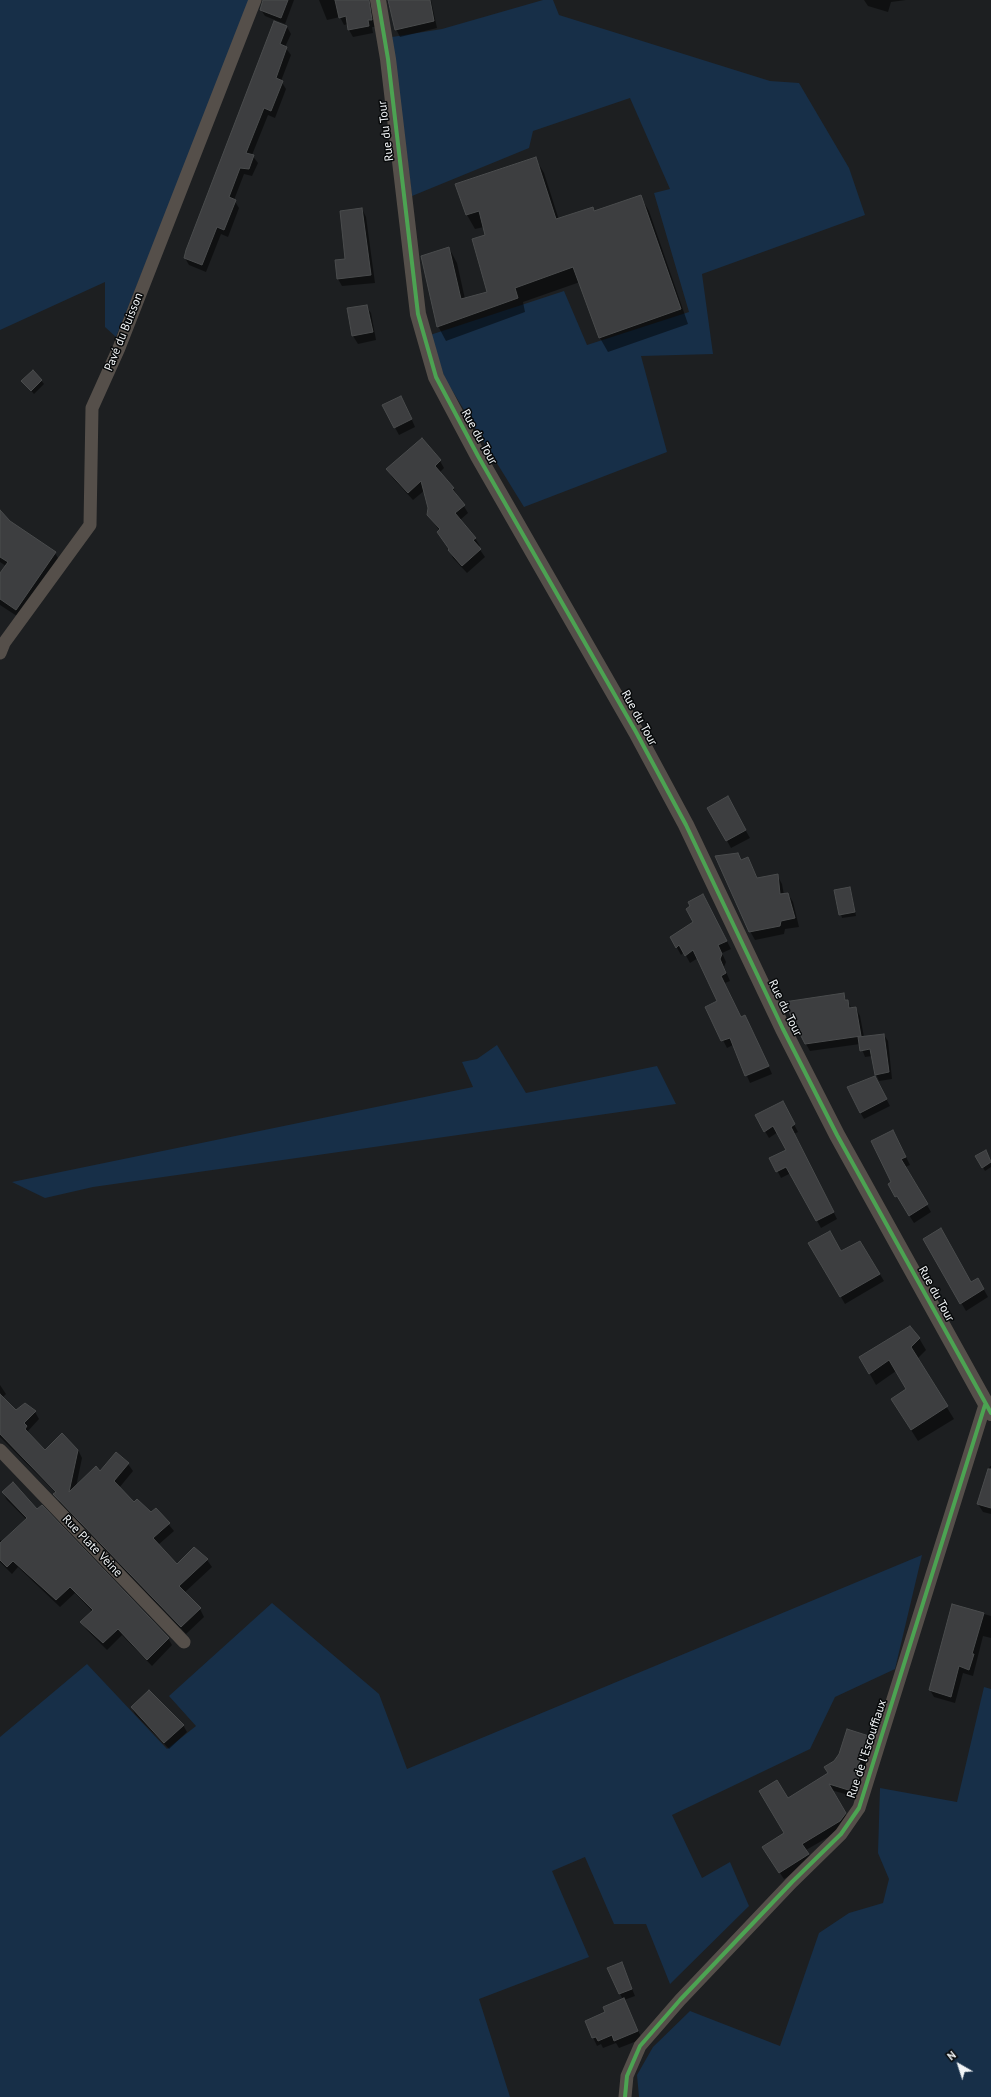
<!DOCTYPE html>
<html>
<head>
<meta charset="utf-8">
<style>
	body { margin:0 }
	#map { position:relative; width:991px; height:2097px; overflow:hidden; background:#1d1f21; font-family:"PT Sans",sans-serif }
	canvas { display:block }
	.north { position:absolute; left:939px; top:2045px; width:40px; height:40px; -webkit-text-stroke:3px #07090a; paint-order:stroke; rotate:321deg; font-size:11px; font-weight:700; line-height:16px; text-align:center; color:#f2f5f7 }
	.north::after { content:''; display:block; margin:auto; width:14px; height:18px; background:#f2f5f7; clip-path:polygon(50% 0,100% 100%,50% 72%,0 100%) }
</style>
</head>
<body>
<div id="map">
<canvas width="991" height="2097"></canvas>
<div class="north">N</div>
</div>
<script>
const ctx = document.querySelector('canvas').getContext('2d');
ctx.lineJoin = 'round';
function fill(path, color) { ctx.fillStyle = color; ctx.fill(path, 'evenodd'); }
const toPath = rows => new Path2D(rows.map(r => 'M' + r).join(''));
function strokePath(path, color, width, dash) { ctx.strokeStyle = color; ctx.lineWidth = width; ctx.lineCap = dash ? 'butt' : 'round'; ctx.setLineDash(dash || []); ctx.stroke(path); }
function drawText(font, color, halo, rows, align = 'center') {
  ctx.font = font + ' "PT Sans",sans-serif'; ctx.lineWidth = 3; ctx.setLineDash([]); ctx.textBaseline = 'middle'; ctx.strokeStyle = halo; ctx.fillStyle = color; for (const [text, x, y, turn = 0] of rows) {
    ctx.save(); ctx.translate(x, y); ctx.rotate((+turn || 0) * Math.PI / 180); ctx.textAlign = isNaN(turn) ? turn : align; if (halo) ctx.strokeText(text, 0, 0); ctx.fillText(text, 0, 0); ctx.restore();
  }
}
const green = toPath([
	[0,0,255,0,218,84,116,337,105,327,105,282,0,330],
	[543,0,553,0,559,15,770,81,799,83,849,168,865,215,702,274,713,354,641,356,667,452,524,507,445,379,430,335,564,291,587,345,689,312,654,193,670,189,630,98,533,131,529,148,412,196,392,37,442,29],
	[497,1045,526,1093,657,1066,676,1104,93,1187,45,1198,12,1182,473,1087,462,1062,477,1059],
	[922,1555,895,1669,835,1697,810,1749,672,1815,702,1878,730,1862,749,1906,670,1984,646,1924,614,1924,585,1857,552,1871,589,1957,479,1999,510,2097,0,2097,0,1737,87,1664,167,1749,196,1726,169,1696,272,1603,379,1694,407,1769],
	[984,1687,991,1689,991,2097,639,2097,637,2075,653,2047,690,2011,780,2046,819,1933,849,1913,883,1903,889,1879,878,1853,880,1788,957,1802]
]);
const shadow = toPath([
	[264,0,294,0,285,24,265,16,261,10],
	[319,0,378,0,375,27,372,27,373,33,353,37,349,30,348,24,344,25,340,17,327,20],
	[387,0,431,0,437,28,400,37,396,29],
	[864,0,906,0,891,2,888,12,868,6],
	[275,23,287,27,291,34,285,47,291,55,281,81,286,89,275,118,268,115,252,155,258,163,252,176,244,174,234,200,239,208,228,237,221,234,206,272,189,265,185,258],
	[535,158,544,173,559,220,594,212,640,196,649,211,688,324,608,352,600,338,580,282,523,302,525,312,446,341,438,326,449,248,457,263,465,299,488,292,486,236,484,227,475,229,467,215,456,184],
	[362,209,366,217,375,283,342,286,338,279,346,260],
	[366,306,371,313,376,340,358,344,353,336,348,309],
	[33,371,44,384,34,394,23,382],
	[405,404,415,427,399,435,383,405],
	[440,461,444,468,439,473,453,488,468,513,460,520,475,538,480,546,478,547,485,557,467,573,453,558,440,531,428,515,429,508,425,490,413,500,392,477,388,470],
	[0,512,10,522,55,553,61,563,23,620,0,605,0,575,6,566,0,562],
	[727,798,750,838,731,848,709,808],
	[748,858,758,879,777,875,782,884,784,895,788,894,793,902,799,927,785,929,784,934,755,940,750,931],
	[850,888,856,916,842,918,835,890],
	[707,903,731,949,722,953,726,962,724,967,730,981,725,983,741,1018,733,1045,727,1048,706,1007,718,1001,698,958,690,963,684,952,681,955,671,937,694,922],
	[843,994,852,1009,856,1008,860,1016,864,1037,884,1035,888,1041,892,1079,879,1081,876,1074,872,1056,865,1057,860,1044,810,1051,806,1044],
	[769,1067,772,1074,750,1083,747,1076],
	[878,1083,890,1106,864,1119,860,1112],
	[786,1109,798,1132,794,1134,837,1219,821,1228,791,1173,781,1178,771,1158,787,1151,778,1132,769,1138,756,1116],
	[897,1139,910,1165,905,1167,931,1212,914,1223,889,1184,892,1183],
	[986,1152,991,1162,991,1167,985,1171,977,1157],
	[941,1229,970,1284,978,1279,988,1297,966,1311,924,1239],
	[860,1242,884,1281,845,1304,810,1244,841,1252],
	[919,1338,926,1350,917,1359,954,1419,918,1441,899,1411,908,1390,896,1371,876,1385,867,1369],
	[0,1385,6,1394,2,1398,16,1412,35,1412,39,1419,28,1431,30,1435,45,1451,78,1450,82,1458,76,1487,100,1472,116,1453,128,1464,133,1471,119,1488,134,1503,151,1514,156,1509,174,1531,158,1545,177,1566,207,1560,212,1567,184,1593,200,1609,204,1617,186,1634,59,1502,56,1493,0,1437],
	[990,1466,991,1466,991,1514,983,1512,978,1504],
	[3,1493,37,1510,168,1638,172,1645,152,1666,122,1635,107,1650,86,1629,81,1622,92,1611,75,1593,60,1607,18,1567,12,1574,0,1562,0,1540,3,1542,27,1520,7,1500],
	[952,1605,991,1616,991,1638,983,1636,973,1676,963,1673,955,1703,934,1697,930,1690],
	[132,1708,183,1725,187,1732,169,1749,135,1714],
	[848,1730,869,1737,873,1744,867,1764,861,1771,865,1777,859,1798,831,1790,849,1820,844,1828,806,1850,813,1861,784,1879,767,1854,785,1834,787,1799,829,1774,840,1755],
	[621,1963,635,1996,624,2000,642,2039,619,2048,616,2043,603,2048,601,2044,597,2046,586,2022,606,2013,623,2000,608,1968]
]);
const building = toPath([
	[263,0,288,0,281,18,260,10,263,0],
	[335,0,369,0,372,20,368,20,369,26,348,30,346,16,339,18,335,0],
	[388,0,430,0,434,21,395,30,388,0],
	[274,21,287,26,280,44,287,47,276,78,283,81,271,111,264,108,246,153,254,155,249,169,240,168,229,197,236,200,224,230,217,227,202,265,184,258,186,250,274,21],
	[536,157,556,219,593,207,594,211,641,195,681,309,599,338,573,267,515,288,518,298,437,327,421,256,449,247,461,299,487,292,472,239,485,235,479,211,466,215,455,184,536,157],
	[362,208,371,275,337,279,335,260,345,259,340,211,362,208],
	[367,305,373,332,352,336,347,308,367,305],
	[33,370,42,380,31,391,21,381,33,370],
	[401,396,412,419,394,428,382,405,401,396],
	[422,438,441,460,435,466,454,488,452,489,465,505,455,513,476,538,473,540,481,549,462,566,448,550,449,549,437,532,440,529,427,515,428,508,421,481,408,493,386,469,422,438],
	[0,510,10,521,56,552,16,610,0,599,0,573,8,562,0,557,0,510],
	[728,796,746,830,726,841,707,808,728,796],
	[738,853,741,860,748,857,757,878,778,874,780,894,788,893,795,918,781,921,780,926,749,932,715,856,738,853],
	[850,887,855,912,839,915,834,890,850,887],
	[703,894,727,941,718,945,722,954,720,959,726,973,721,976,741,1017,745,1015,769,1066,745,1076,730,1038,721,1041,705,1007,717,1001,693,950,685,956,679,945,676,948,670,937,693,922,686,909,690,906,688,902,703,894],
	[844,993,845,1000,848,1000,849,1008,856,1007,861,1036,805,1044,784,1002,844,993],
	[884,1034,889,1072,875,1075,870,1049,860,1051,858,1037,884,1034],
	[875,1076,887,1099,860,1113,847,1087,875,1076],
	[783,1101,795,1124,791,1127,834,1212,816,1221,786,1167,776,1172,769,1158,786,1150,773,1126,764,1132,755,1115,783,1101],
	[893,1130,906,1157,901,1159,928,1204,909,1216,897,1196,895,1197,888,1184,891,1182,871,1141,893,1130],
	[986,1150,991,1162,982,1168,975,1156,986,1150],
	[941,1228,971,1282,978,1278,984,1289,960,1304,923,1239,941,1228],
	[830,1231,841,1251,860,1241,880,1274,840,1297,808,1243,830,1231],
	[910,1326,920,1338,911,1347,948,1406,911,1430,891,1399,906,1389,889,1360,869,1374,859,1357,910,1326],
	[0,1394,16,1410,25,1403,36,1411,24,1423,27,1426,25,1429,45,1450,62,1433,78,1450,69,1492,96,1466,100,1471,116,1452,129,1463,114,1481,134,1502,137,1499,151,1512,156,1508,170,1523,153,1538,177,1564,194,1547,208,1559,179,1586,201,1608,181,1627,53,1494,56,1492,0,1434,0,1394],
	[988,1469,991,1469,991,1508,977,1504,988,1469],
	[13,1482,37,1509,42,1505,169,1638,147,1660,118,1629,103,1643,80,1622,93,1610,70,1587,56,1600,13,1561,7,1567,0,1560,0,1543,27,1518,2,1492,13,1482],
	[952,1604,984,1613,972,1654,974,1654,969,1670,959,1666,951,1697,929,1690,952,1604],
	[149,1690,184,1725,164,1743,131,1707,149,1690],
	[847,1729,869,1736,863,1757,857,1765,861,1769,855,1792,829,1784,846,1813,840,1821,802,1844,809,1854,779,1873,762,1847,784,1833,759,1791,777,1780,788,1798,828,1773,824,1767,834,1761,839,1754,847,1729],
	[622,1962,632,1989,619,1994,607,1968,622,1962],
	[624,1998,638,2031,614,2041,612,2035,598,2041,596,2037,592,2038,585,2021,605,2012,603,2007,624,1998]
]);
const minor = toPath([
	[0,653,4,643,90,525,92,408,119,348,255,0],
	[0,1450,184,1642],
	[625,2097,627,2076,640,2046,680,2000,792,1882,841,1834,859,1808,985,1405]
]);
const tertiary = toPath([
	[378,0,388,59,418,314,436,377,478,456,636,732,686,825,783,1029,837,1135,991,1413]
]);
const cycleway = toPath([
	[378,0,388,59,418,314,436,377,478,456,636,732,686,825,783,1029,837,1135,991,1413],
	[625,2097,627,2076,640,2046,680,2000,792,1882,841,1834,859,1808,985,1405]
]);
const streetNames = [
	["Rue du Tour",386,131,-97],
	["Pavé du Buisson",124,332,-68],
	["Rue du Tour",479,437,61],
	["Rue du Tour",639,718,61],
	["Rue du Tour",785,1008,64],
	["Rue du Tour",936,1294,61],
	["Rue Plate Veine",92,1546,46],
	["Rue de l'Escouffiaux",867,1749,-72]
];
fill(green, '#172f48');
fill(shadow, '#0007');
fill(building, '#3d3e40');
strokePath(building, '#4a4c4d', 1);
strokePath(minor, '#554f4a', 13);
strokePath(tertiary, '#554f4a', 16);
strokePath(cycleway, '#4ca352', 4);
drawText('12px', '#f2f5f7', '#07090a', streetNames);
</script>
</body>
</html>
